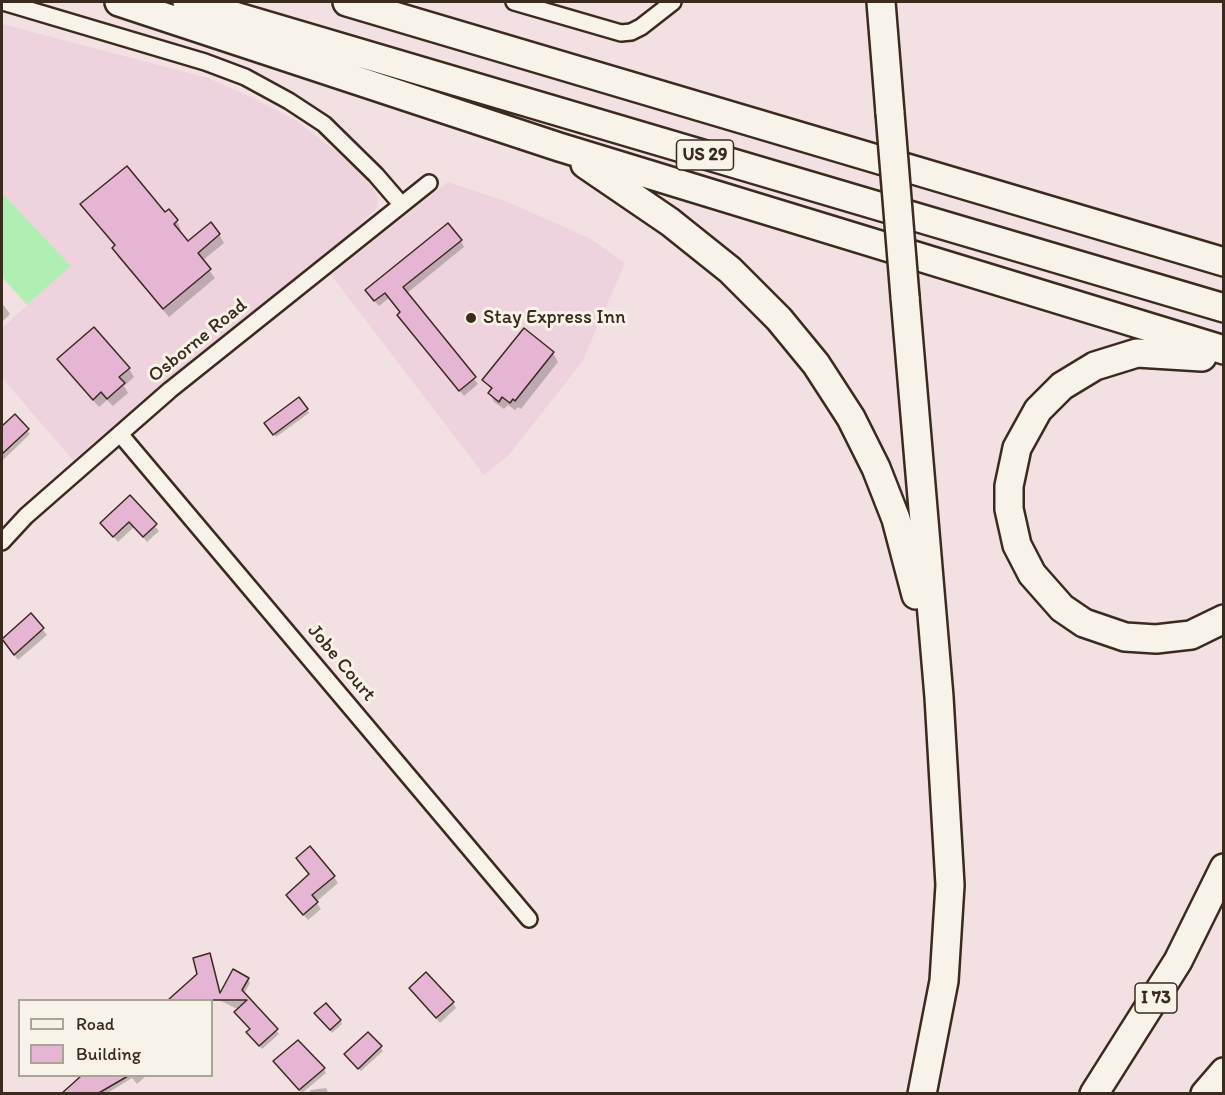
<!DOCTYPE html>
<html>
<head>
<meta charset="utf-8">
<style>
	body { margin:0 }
	#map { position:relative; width:1225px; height:1095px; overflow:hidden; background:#f2e0e2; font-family:Itim,sans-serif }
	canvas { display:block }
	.frame { position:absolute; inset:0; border:3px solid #3b2a1e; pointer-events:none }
	.legend { position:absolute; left:18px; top:999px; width:195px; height:78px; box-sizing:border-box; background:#f7f3e8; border:2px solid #aca397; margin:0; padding:8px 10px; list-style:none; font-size:18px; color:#3b2a1e }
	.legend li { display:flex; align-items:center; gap:12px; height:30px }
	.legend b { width:30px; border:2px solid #aca397 }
</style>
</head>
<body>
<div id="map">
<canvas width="1225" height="1095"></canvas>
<div class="frame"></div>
<ul class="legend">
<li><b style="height:8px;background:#f7f3e8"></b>Road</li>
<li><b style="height:16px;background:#e6b5d4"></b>Building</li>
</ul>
</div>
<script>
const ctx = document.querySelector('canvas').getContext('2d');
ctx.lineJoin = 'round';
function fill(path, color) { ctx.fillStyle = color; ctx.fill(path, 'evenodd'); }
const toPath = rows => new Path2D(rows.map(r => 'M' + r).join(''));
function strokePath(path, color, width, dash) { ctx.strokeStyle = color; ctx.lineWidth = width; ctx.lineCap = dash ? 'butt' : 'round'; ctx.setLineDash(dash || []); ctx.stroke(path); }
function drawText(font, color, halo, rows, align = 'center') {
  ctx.font = font + ' Itim,sans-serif'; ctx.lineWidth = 6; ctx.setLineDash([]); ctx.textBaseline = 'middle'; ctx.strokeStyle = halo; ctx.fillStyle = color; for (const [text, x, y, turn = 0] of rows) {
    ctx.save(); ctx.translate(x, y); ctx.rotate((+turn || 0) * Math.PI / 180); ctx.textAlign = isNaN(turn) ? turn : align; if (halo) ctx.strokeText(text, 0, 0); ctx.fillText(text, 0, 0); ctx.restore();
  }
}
const built = toPath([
	[2,24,208,78,251,97,294,119,337,152,374,189,378,199,377,208,341,243,166,382,73,460,2,378,2,328,71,266,2,193],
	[448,182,508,202,589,238,625,263,582,362,509,455,484,475,331,275]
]);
const green = toPath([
	[2,193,71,266,27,305,2,277]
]);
const shadow = toPath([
	[82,205,165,214,177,221,181,230,179,232,188,243,219,234,224,243,202,261,215,278,169,317,118,257,114,248,115,247],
	[461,241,464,247,406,294,478,384,464,396,403,321,401,313,389,298,379,306,370,296],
	[2,303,10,314,2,322],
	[553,353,558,362,521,409,518,407,515,410,508,405,504,409,494,402,490,393,492,391,484,380],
	[59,360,129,369,134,377,124,386,128,393,113,406,107,400,99,407],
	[307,409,309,413,276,437,269,427],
	[15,416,30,434,2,461,2,428],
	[130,497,159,531,147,542,134,527,118,542,102,523],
	[31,615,47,635,18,660,2,640],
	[298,859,334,877,338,883,316,902,321,909,308,920,291,901,310,875],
	[211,959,221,995,248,979,250,983,244,994,279,1034,262,1049,250,1036,251,1030,239,1010,215,998,212,1001,168,1000,199,974],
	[411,988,452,1002,456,1008,440,1023],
	[318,1017,340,1021,342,1024,332,1033],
	[380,1047,383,1051,361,1071,348,1058],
	[277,1065,324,1069,326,1073,302,1093],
	[83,1076,146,1076,137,1084,132,1078,106,1094,64,1094],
	[326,1088,329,1094,311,1094,310,1090]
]);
const building = toPath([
	[127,166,165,212,169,209,178,220,174,224,188,241,211,222,220,234,198,253,211,269,163,309,112,248,115,245,80,204,127,166],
	[448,223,462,240,403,287,476,377,459,391,397,315,400,312,385,293,374,301,365,290,448,223],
	[94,327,130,368,119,377,125,383,107,399,101,392,93,400,57,359,94,327],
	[524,328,554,352,515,401,513,399,510,403,502,397,499,402,488,393,492,388,482,380,524,328],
	[299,397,308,409,273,435,264,423,299,397],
	[15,414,29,429,2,454,2,426,15,414],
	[130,495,157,524,143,537,129,522,113,537,100,523,130,495],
	[31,613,44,628,14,655,2,639,31,613],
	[310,846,335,876,312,895,318,902,303,915,286,895,309,874,296,858,310,846],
	[210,953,220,993,233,969,249,978,242,990,278,1029,259,1046,246,1032,250,1029,234,1012,247,1000,168,1000,197,974,193,958,210,953],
	[426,972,454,1002,436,1018,409,988,426,972],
	[326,1003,341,1020,330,1030,314,1013,326,1003],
	[368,1032,382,1046,358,1069,344,1054,368,1032],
	[298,1040,325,1068,299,1090,273,1061,298,1040],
	[81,1076,128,1076,97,1094,61,1094,81,1076]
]);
const street = toPath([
	[3,2,205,62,245,77,289,101,324,124,376,175,401,204],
	[514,2,621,33,631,32,641,27,673,2],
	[120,434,529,919],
	[2,542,26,516,170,390,429,183]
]);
const highway = toPath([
	[119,2,559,147,1224,350],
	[187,2,1224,308],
	[347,2,1224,262],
	[881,2,890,113],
	[585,164,670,222,730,270,779,319,816,364,851,418,876,468,896,519,916,595],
	[905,297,939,697,950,885,944,981,922,1094],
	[1202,357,1137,353,1095,366,1062,386,1038,410,1017,448,1009,486,1009,509,1017,545,1032,574,1062,608,1084,623,1125,637,1156,639,1191,635,1224,619],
	[1094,1094,1178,961,1224,868],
	[1205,1094,1224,1072]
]);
const highwayBridge = toPath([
	[890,113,905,297]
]);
const markers = [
	[471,318,6,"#3b2a1e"]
];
const shields = [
	[705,155,57],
	[1156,998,42]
];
const shieldNames = [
	["US 29",705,155],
	["I 73",1156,998]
];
const poiNames = [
	["Stay Express Inn",483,318]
];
const streetNames = [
	["Osborne Road",198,341,-39],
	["Jobe Court",341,663,50]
];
fill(built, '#eed3de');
fill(green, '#b1eeb3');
fill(shadow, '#0003');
fill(building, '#e6b5d4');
strokePath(building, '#3b2a1e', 1.5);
strokePath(street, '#3b2a1e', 20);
strokePath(highway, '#3b2a1e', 32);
strokePath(street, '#f7f3e8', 15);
strokePath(highway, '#f7f3e8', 27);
strokePath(highwayBridge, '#3b2a1e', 32, []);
strokePath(highwayBridge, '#f7f3e8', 27);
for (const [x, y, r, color] of markers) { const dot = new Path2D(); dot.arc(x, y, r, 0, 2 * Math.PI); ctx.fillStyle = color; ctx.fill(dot); strokePath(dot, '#f7f3e8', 2); }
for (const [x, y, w] of shields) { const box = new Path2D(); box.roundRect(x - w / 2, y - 15, w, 30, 4.5); ctx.fillStyle = '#f7f3e8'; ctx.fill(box); strokePath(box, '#3b2a1e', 1.5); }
drawText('bold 18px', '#3b2a1e', null, shieldNames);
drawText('20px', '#3b2a1e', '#f7f3e8', poiNames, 'left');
drawText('20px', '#3b2a1e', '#f7f3e8', streetNames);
</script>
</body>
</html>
